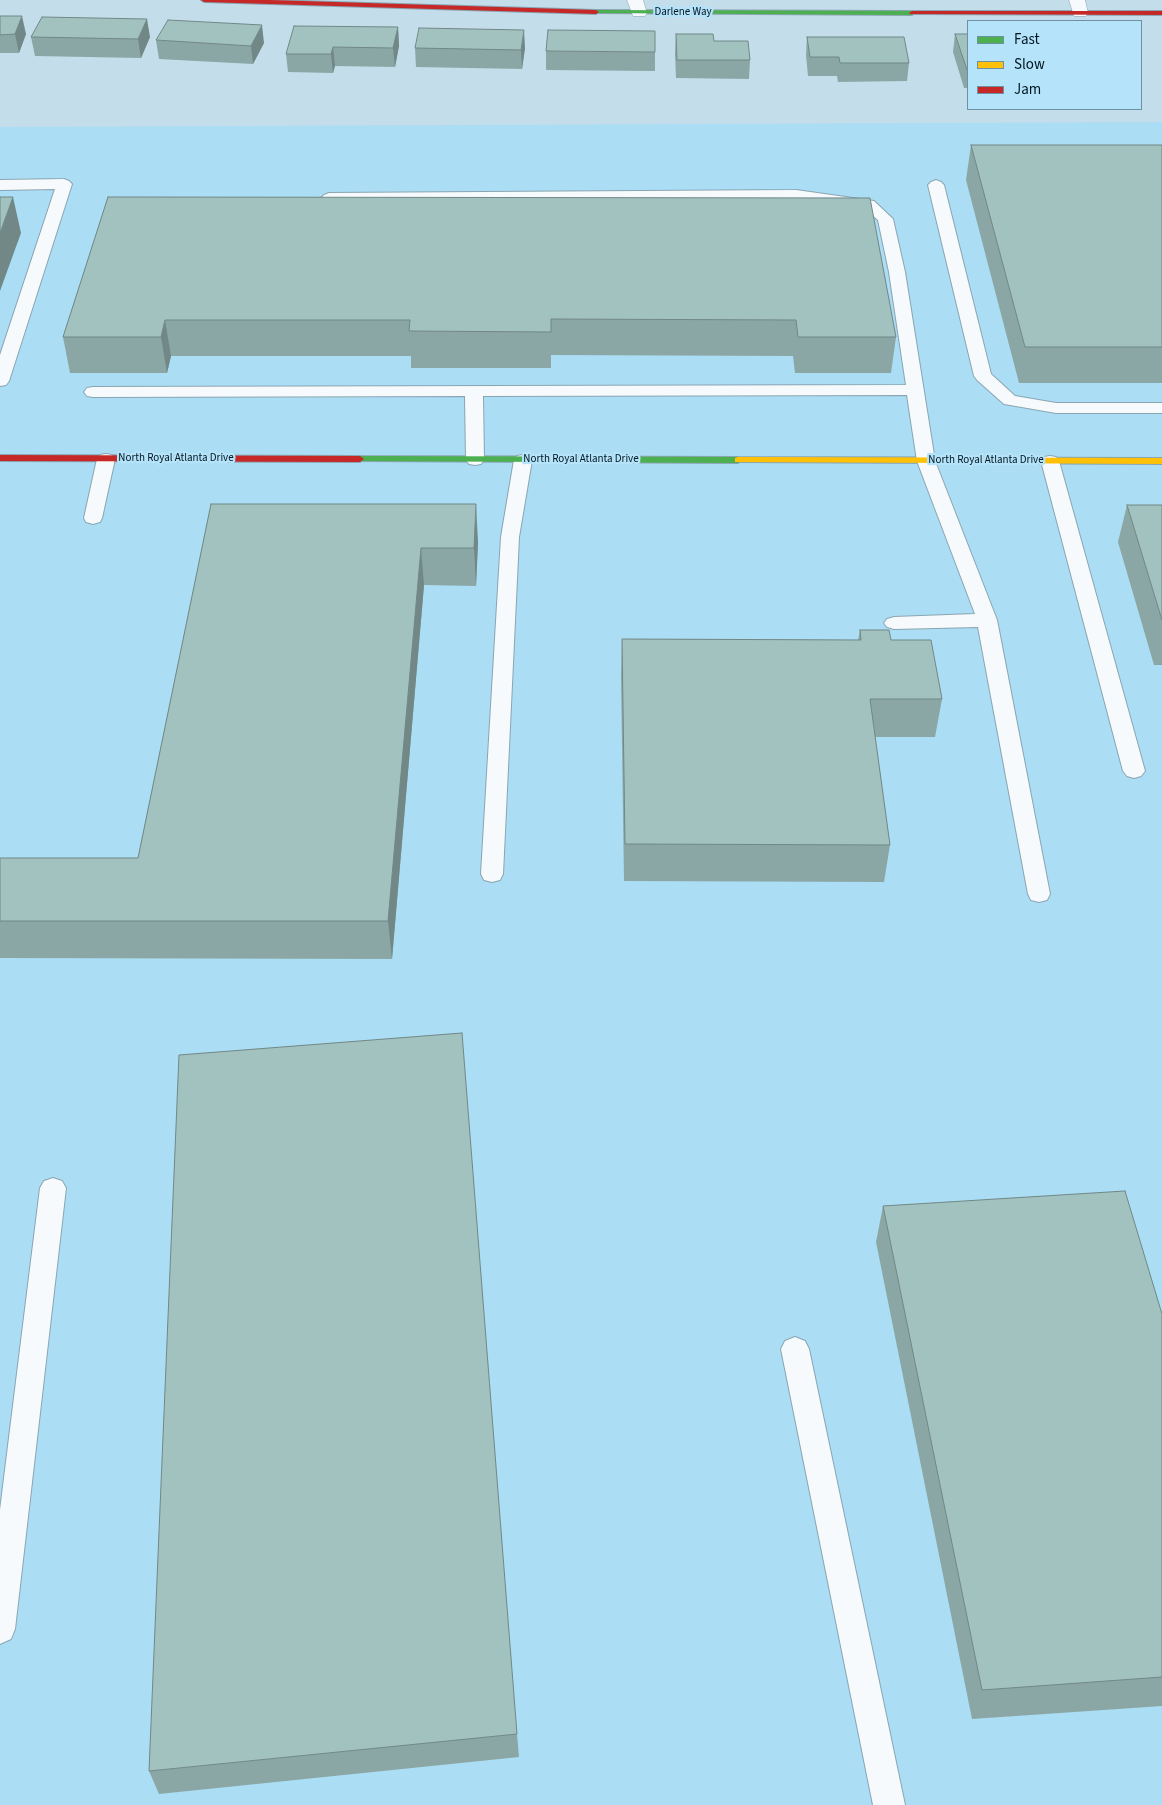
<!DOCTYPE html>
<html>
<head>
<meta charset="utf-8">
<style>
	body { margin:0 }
	#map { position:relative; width:1162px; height:1805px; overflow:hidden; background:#c4ddea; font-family:"Source Sans 3",sans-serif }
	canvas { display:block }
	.legend { position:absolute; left:967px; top:20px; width:175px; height:90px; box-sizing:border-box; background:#b5e3f9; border:1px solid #6d91a2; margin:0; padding:6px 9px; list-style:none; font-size:15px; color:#001620 }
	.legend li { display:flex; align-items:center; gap:10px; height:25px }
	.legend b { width:25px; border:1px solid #6d91a2 }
</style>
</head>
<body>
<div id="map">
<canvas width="1162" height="1805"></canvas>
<ul class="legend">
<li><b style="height:6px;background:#4caf50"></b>Fast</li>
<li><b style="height:6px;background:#ffc107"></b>Slow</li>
<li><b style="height:6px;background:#c62828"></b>Jam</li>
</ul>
</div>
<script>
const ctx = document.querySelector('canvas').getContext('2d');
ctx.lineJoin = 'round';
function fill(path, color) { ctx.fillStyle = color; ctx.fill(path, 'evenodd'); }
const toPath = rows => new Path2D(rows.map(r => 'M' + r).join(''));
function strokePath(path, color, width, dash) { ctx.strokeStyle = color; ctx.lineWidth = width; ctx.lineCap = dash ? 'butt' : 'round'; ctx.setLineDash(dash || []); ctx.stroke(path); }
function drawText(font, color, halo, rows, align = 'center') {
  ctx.font = font + ' "Source Sans 3",sans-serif'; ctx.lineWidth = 4.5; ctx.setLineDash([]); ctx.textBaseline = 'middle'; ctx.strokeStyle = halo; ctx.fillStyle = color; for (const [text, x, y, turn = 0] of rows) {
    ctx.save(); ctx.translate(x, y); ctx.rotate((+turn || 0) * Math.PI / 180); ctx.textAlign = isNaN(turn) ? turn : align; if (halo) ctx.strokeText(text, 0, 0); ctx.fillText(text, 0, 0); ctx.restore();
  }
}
const built = toPath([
	[1162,122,1162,1805,0,1805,0,127]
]);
const lane = toPath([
	[64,179,69,181,72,184,9,381,6,385,0,386,0,355,55,189,0,190,0,180,64,179],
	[936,180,941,182,944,185,991,374,1015,396,1056,403,1162,403,1162,413,1056,413,1010,405,1004,404,977,380,974,376,928,185,931,182,936,180],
	[796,190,874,201,893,219,905,272,935,461,997,620,1050,894,1047,900,1039,902,1031,900,1028,894,978,627,894,629,887,627,884,623,887,619,894,617,975,614,917,461,907,395,483,396,484,460,481,464,475,465,469,464,466,460,465,396,93,397,87,396,84,392,87,388,93,387,906,385,889,272,878,220,864,208,796,200,329,203,324,201,321,198,324,195,329,193,796,190],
	[106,454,112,455,115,459,102,518,100,522,93,524,86,522,84,518,97,459,100,455,106,454],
	[523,455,529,456,532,460,519,537,503,874,500,880,492,882,484,880,481,874,501,537,514,460,517,456,523,455],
	[1050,456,1056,457,1059,461,1145,771,1141,776,1134,778,1127,776,1123,771,1041,461,1044,457,1050,456],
	[53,1178,62,1181,66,1188,15,1629,11,1639,0,1644,0,1510,40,1188,44,1181,53,1178],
	[795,1337,805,1341,809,1349,905,1805,873,1805,781,1349,785,1341,795,1337]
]);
const street = toPath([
	[627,0,643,0,647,13,645,16,633,16,627,0],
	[1069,0,1085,0,1088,13,1086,16,1074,16,1069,0]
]);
const fast = toPath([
	[596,10,912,11,915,13,912,15,594,13,593,12,596,10],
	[360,456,738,457,742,460,738,463,357,461,357,457,360,456]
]);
const slow = toPath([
	[738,457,1162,458,1162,464,735,462,735,458,738,457]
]);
const jam = toPath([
	[201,0,269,0,596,10,599,12,596,14,204,2,201,0],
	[912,11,1162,11,1162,15,910,14,909,13,912,11],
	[0,455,360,456,364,459,360,462,0,461,0,455]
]);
const wall = toPath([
	[0,16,26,34,19,53,0,53],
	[398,27,399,46,395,67,335,66,333,73,288,72,286,54],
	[676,34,714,41,750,60,749,79,676,78,675,53],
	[955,34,968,34,968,88,964,88,953,52],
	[31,37,150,37,141,58,35,56],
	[807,37,909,63,907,81,838,82,837,76,808,76,806,55],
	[156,40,264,43,253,64,159,59],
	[415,48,525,48,522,69,416,67],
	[546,51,655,52,655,71,546,70],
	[971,145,1162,145,1162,383,1019,383,966,180],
	[108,197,896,337,891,373,795,373,793,356,551,355,551,368,411,368,411,356,171,356,167,373,70,373,63,337],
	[211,504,478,542,476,586,424,585,392,959,0,958,0,858,138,858],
	[1127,505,1162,505,1162,665,1154,665,1118,542],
	[860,630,942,699,935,737,875,737,890,845,884,882,624,881,621,677,622,639,858,640],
	[883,1206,1162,1314,1162,1706,972,1719,876,1242],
	[517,1734,519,1757,159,1794,149,1771]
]);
const shadedWall = toPath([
	[22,16,26,34,19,53,15,34],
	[147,19,150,37,141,58,138,39],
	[262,25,264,43,253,64,251,46],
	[398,27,399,46,395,67,393,48],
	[524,30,525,48,522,69,521,50],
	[333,47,335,66,333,73,331,54],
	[13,197,21,233,0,291,0,233],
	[165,320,171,356,167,373,161,337],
	[476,504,478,542,476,586,474,548],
	[421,548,424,585,392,959,388,921]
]);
const building = toPath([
	[0,16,22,16,15,34,0,35,0,16],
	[42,17,147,19,138,39,31,37,42,17],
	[168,20,262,25,251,46,156,40,168,20],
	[294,26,398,27,393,48,333,47,331,54,286,54,294,26],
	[419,28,524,30,521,50,415,48,419,28],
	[548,30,655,31,655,52,546,51,548,30],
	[676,34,713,34,714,41,748,41,750,60,677,60,676,34],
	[955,34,968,34,968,70,967,70,955,34],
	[807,37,904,37,909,63,840,63,839,57,810,57,807,37],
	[971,145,1162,145,1162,347,1025,347,971,145],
	[0,197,13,197,0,233,0,197],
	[108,197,870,198,896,337,798,337,796,320,551,319,551,332,409,331,410,320,165,320,161,337,63,337,108,197],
	[211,504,476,504,474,548,421,548,388,921,0,921,0,858,138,858,211,504],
	[1127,505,1162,505,1162,620,1127,505],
	[860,630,889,630,891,640,931,640,942,699,870,699,890,845,625,844,622,639,861,640,860,630],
	[462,1033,517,1734,149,1771,179,1055,462,1033],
	[1125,1191,1162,1314,1162,1677,982,1690,883,1206,1125,1191]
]);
const farStreetnames = [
	["Darlene Way",683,13],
	["North Royal Atlanta Drive",176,459],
	["North Royal Atlanta Drive",581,460],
	["North Royal Atlanta Drive",986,461]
];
fill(built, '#abddf4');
strokePath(lane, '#8aa5b2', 2);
strokePath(street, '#8aa5b2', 1);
strokePath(fast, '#8aa5b2', 2);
strokePath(slow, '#8aa5b2', 2);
strokePath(jam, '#8aa5b2', 2);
fill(lane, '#f6fafc');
fill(street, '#f6fafc');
fill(fast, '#4caf50');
fill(slow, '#ffc107');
fill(jam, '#c62828');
fill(wall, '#8ba7a5');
fill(shadedWall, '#718886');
fill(building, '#a2c2c0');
strokePath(building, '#718886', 1);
drawText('11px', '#001620', '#b5e3f9', farStreetnames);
</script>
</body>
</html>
